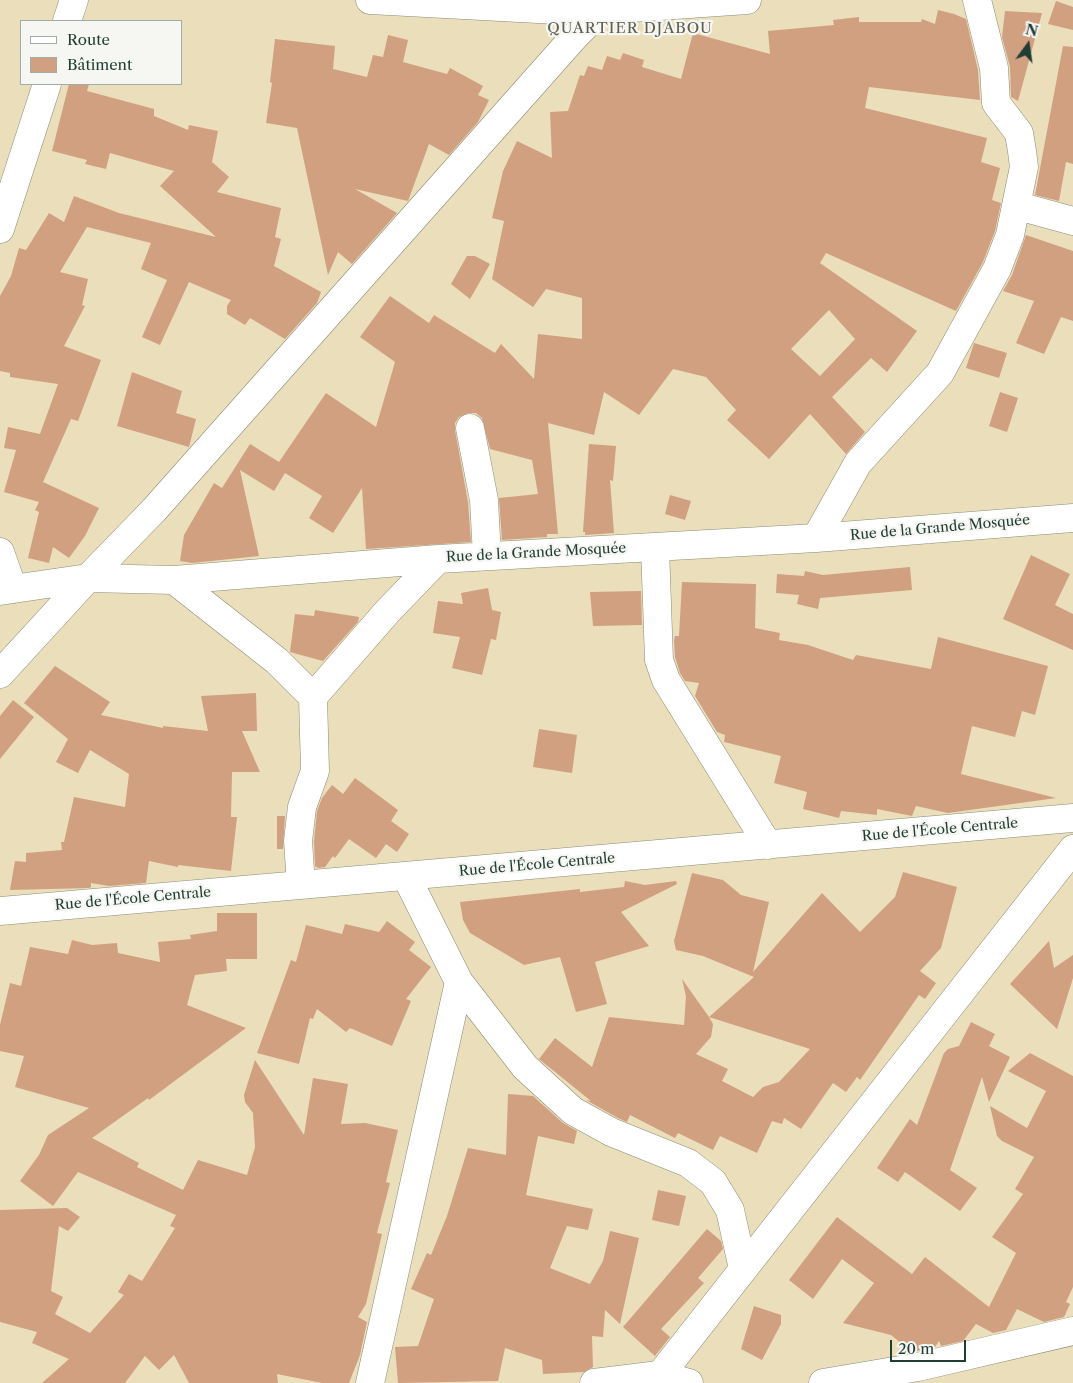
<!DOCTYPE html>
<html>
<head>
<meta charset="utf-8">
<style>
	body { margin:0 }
	#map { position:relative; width:1073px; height:1383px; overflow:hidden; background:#ebdeba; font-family:"Libre Caslon Text",serif }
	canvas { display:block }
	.legend { position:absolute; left:20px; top:20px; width:162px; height:65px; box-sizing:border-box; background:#f6f6f2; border:1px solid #a0aca6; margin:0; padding:6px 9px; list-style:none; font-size:15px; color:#1f3d34 }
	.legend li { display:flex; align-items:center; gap:10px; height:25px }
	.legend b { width:25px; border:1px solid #a0aca6 }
	.north { position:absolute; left:1003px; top:20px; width:50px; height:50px; -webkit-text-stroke:4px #f6f6f2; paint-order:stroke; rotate:14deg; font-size:14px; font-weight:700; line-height:20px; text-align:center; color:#1f3d34 }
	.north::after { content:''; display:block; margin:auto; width:18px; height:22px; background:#1f3d34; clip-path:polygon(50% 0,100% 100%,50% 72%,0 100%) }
	.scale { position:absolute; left:890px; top:1340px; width:76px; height:22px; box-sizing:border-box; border:2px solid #1f3d34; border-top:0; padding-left:6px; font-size:15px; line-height:18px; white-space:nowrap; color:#1f3d34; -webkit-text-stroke:4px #f6f6f2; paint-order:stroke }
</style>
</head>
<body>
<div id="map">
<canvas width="1073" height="1383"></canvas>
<ul class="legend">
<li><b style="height:6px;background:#fff"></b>Route</li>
<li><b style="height:14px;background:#d0a080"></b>Bâtiment</li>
</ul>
<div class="north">N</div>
<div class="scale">20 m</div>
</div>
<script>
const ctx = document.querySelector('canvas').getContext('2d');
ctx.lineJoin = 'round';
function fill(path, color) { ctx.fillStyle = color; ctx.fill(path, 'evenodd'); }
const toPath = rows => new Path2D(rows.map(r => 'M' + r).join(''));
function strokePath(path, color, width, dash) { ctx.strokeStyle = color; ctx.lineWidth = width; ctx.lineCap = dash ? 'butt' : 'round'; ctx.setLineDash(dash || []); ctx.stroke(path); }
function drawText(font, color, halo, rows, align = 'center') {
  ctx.font = font + ' "Libre Caslon Text",serif'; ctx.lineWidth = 4.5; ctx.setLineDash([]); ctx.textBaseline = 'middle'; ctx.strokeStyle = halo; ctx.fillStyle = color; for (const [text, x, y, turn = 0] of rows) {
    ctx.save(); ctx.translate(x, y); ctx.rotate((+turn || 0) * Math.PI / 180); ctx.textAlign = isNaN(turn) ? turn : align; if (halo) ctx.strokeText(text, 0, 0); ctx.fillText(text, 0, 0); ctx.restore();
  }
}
const building = toPath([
	[1056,1,1073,7,1073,30,1048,24],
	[938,10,954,14,966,19,978,70,980,100,869,87,865,108,987,138,981,162,1000,168,992,200,1001,203,995,231,983,262,956,311,826,253,820,263,917,331,887,372,871,358,832,397,865,432,846,454,810,414,769,459,727,420,736,410,706,377,673,369,639,415,604,392,594,435,548,423,558,534,547,534,547,537,502,540,499,498,538,494,532,460,490,449,482,418,476,413,468,413,459,417,455,423,455,430,468,502,471,542,366,549,362,488,333,533,309,518,322,496,285,473,274,491,240,470,259,556,192,563,180,561,184,535,214,483,222,488,250,444,279,462,326,393,376,427,395,362,360,337,390,296,429,323,434,315,495,353,501,344,534,379,538,334,582,339,582,298,546,289,533,307,492,279,504,221,492,218,503,171,517,141,552,158,550,112,568,111,580,75,584,76,588,66,602,70,607,56,620,60,623,53,644,60,642,67,681,79,693,33,770,54,768,31,834,25,833,20,859,17,859,22,921,22,922,19,935,24],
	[829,310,855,339,820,376,791,349],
	[1005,11,1042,13,1018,101,1011,97,1010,67,1002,37],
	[388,35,408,40,403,62,447,74,450,68,483,86,478,95,489,100,478,122,449,155,429,144,408,201,355,189,397,213,352,264,338,252,328,275,297,128,266,123,272,83,270,82,275,39,335,46,333,69,367,77,373,55,383,57],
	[1063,46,1073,47,1073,164,1066,162,1059,201,1035,195],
	[69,84,89,84,87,91,154,109,154,116,188,130,189,125,218,131,212,162,229,177,217,192,281,208,275,237,281,239,274,266,321,292,317,303,285,339,250,318,245,325,227,314,227,306,231,300,189,282,160,345,142,337,167,280,141,269,151,243,87,227,60,272,88,279,82,305,85,306,64,346,101,360,78,421,71,419,43,482,99,508,85,536,69,558,53,547,49,563,28,558,39,512,35,510,39,502,4,492,16,450,4,448,8,427,40,434,58,384,10,377,10,373,0,371,0,296,11,276,19,248,26,250,49,213,64,222,74,196,119,213,216,237,160,186,174,171,110,153,106,169,85,164,87,160,52,151],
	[1026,235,1073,251,1073,321,1061,317,1044,354,1016,343,1034,301,1003,291,1012,275],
	[467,256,475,256,490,264,470,299,451,284],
	[974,343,1007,353,999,378,966,368],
	[132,372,182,391,176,413,196,419,189,447,117,426],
	[1000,392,1018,398,1007,432,989,426],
	[589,444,616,446,613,481,610,480,614,533,585,535,585,532,583,532],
	[670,495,691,501,685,520,665,514],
	[1031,555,1070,574,1055,605,1073,614,1073,650,1003,619],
	[910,567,912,590,820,598,818,609,797,604,799,595,776,593,777,574,804,576,805,571,823,575],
	[682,582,756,584,755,628,780,633,779,640,808,645,853,660,856,655,931,669,938,637,1048,666,1035,715,1022,711,1015,737,972,726,961,774,1056,798,948,813,916,806,912,816,877,809,877,815,841,811,839,818,803,809,807,792,774,783,781,756,724,742,725,735,717,732,695,696,699,683,685,681,680,673,675,657,674,640,675,636,679,636],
	[488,588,492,610,501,612,496,640,491,639,482,675,452,668,460,637,433,633,438,601,463,604,461,593],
	[641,591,642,625,593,626,590,592],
	[315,610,359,617,358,622,323,661,290,652,295,614,314,616],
	[55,666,110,702,101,715,163,728,163,726,208,731,201,696,256,693,257,731,242,731,260,772,232,772,231,817,237,817,231,871,178,865,178,867,149,861,146,883,109,886,91,883,91,887,89,888,10,890,15,861,26,862,26,853,62,850,61,842,64,842,74,797,125,807,129,774,90,750,78,773,56,762,68,739,24,703],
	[13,700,34,717,0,759,0,716],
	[539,729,577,735,572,773,533,767],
	[355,778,398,810,391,821,409,834,397,852,386,844,376,858,349,839,335,858,333,856,325,867,318,868,315,866,314,841,317,811,322,798,332,785,343,794],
	[277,816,285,816,283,849,277,849],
	[903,872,957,887,941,948,920,971,936,983,925,999,919,995,860,1080,857,1077,846,1092,833,1083,801,1129,784,1118,782,1124,772,1121,757,1153,720,1136,713,1150,678,1133,675,1138,630,1115,627,1122,618,1118,586,1100,591,1101,539,1059,555,1038,592,1067,609,1017,684,1025,686,996,682,979,709,1017,754,977,703,956,676,950,674,941,692,873,723,880,741,895,769,902,753,972,822,893,860,932,895,897],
	[709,1017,810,1049,779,1082,763,1087,753,1097,722,1081,728,1069,696,1054,711,1037,713,1024],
	[625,881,645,885,676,881,677,884,621,912,649,946,595,962,607,1004,576,1012,560,957,524,965,470,933,463,920,460,902,580,889,580,892,624,887],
	[217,913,257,913,257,959,226,959,227,971,195,975,187,1005,246,1028,149,1100,148,1098,92,1138,139,1163,137,1167,183,1190,198,1160,247,1175,255,1147,253,1113,245,1102,244,1095,255,1060,304,1135,313,1078,348,1084,341,1124,365,1123,398,1130,386,1182,390,1183,377,1233,382,1234,366,1304,358,1317,367,1322,360,1355,349,1383,322,1383,277,1374,278,1383,189,1383,174,1355,159,1370,145,1356,125,1383,42,1383,69,1359,32,1343,37,1332,0,1322,0,1210,67,1208,80,1217,68,1231,59,1226,51,1291,63,1297,55,1314,90,1333,124,1295,118,1292,129,1274,142,1281,175,1228,170,1226,176,1215,78,1172,53,1206,20,1181,39,1155,48,1135,89,1108,15,1087,24,1056,0,1051,0,1025,10,983,21,986,30,947,68,954,72,940,92,945,117,943,118,953,160,962,158,942,191,939,190,935,217,931],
	[387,921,415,942,409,950,431,967,406,999,411,1001,392,1046,350,1028,346,1032,317,1009,313,1019,310,1018,299,1064,257,1053,291,960,296,962,306,925,342,934,345,924,379,932],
	[1049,941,1054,968,1073,955,1073,978,1057,1029,1010,984],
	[971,1022,995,1034,989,1046,1010,1057,989,1102,982,1077,950,1170,977,1188,960,1211,905,1172,898,1182,877,1168,910,1119,917,1125,944,1053,948,1049,959,1046],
	[1030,1053,1073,1076,1073,1287,1066,1302,1070,1304,1064,1317,1044,1322,1017,1309,1006,1330,993,1333,976,1324,963,1341,941,1346,939,1341,935,1347,912,1352,891,1335,843,1323,874,1283,842,1259,813,1299,789,1280,837,1217,912,1274,925,1257,989,1307,1016,1253,992,1237,1023,1194,1015,1189,1034,1157,1002,1141,997,1136,990,1106,1027,1128,1046,1091,1008,1071],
	[508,1094,533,1096,563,1123,577,1131,574,1144,538,1136,526,1195,593,1209,588,1230,567,1226,550,1268,590,1284,603,1261,610,1231,639,1238,620,1324,605,1310,603,1337,592,1336,593,1367,584,1372,543,1374,542,1360,505,1348,498,1381,398,1383,395,1347,418,1346,434,1299,411,1289,427,1253,431,1255,447,1216,468,1148,506,1155],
	[658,1190,686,1196,679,1226,652,1220],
	[707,1229,721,1241,723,1249,698,1278,704,1283,661,1329,670,1337,655,1356,623,1327],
	[754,1306,781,1315,781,1324,762,1360,741,1349]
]);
const minor = toPath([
	[370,0,557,10,602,10,747,0],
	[67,21,74,0],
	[1018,206,1073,221],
	[0,229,47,84],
	[470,428,484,500,487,556],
	[816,538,858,463,940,373,997,269,1010,235,1024,167,1022,151,1019,133,996,103,994,68,977,0],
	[655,547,659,660,666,680,768,845],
	[0,552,13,589],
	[174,580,277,661,313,697,387,612,438,559],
	[0,591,88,578,174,580,438,559,816,538,1073,518],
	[0,674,88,578,154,510,576,35,612,0],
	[406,876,459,982,525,1067,573,1111,611,1132,688,1163,713,1182,730,1210,743,1269],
	[301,885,298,841,302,807,315,771,313,697],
	[0,911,1073,818],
	[370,1383,459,982],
	[594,1383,659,1375,689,1383],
	[654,1383,1073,849],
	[823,1383,918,1367,1073,1331]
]);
const streetNames = [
	["Rue de la Grande Mosquée",940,528,-5],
	["Rue de la Grande Mosquée",536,553,-3],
	["Rue de l'École Centrale",940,830,-5],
	["Rue de l'École Centrale",537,865,-5],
	["Rue de l'École Centrale",133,899,-5]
];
const neighbourhoodNames = [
	["QUARTIER DJABOU",630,29]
];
fill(building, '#d0a080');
strokePath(minor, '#858e77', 29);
strokePath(minor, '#fff', 28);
drawText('14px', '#1f3d34', '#f6f6f2', streetNames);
ctx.letterSpacing = '1px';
drawText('15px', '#5d604f', '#f6f6f2', neighbourhoodNames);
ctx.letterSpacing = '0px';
</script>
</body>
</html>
